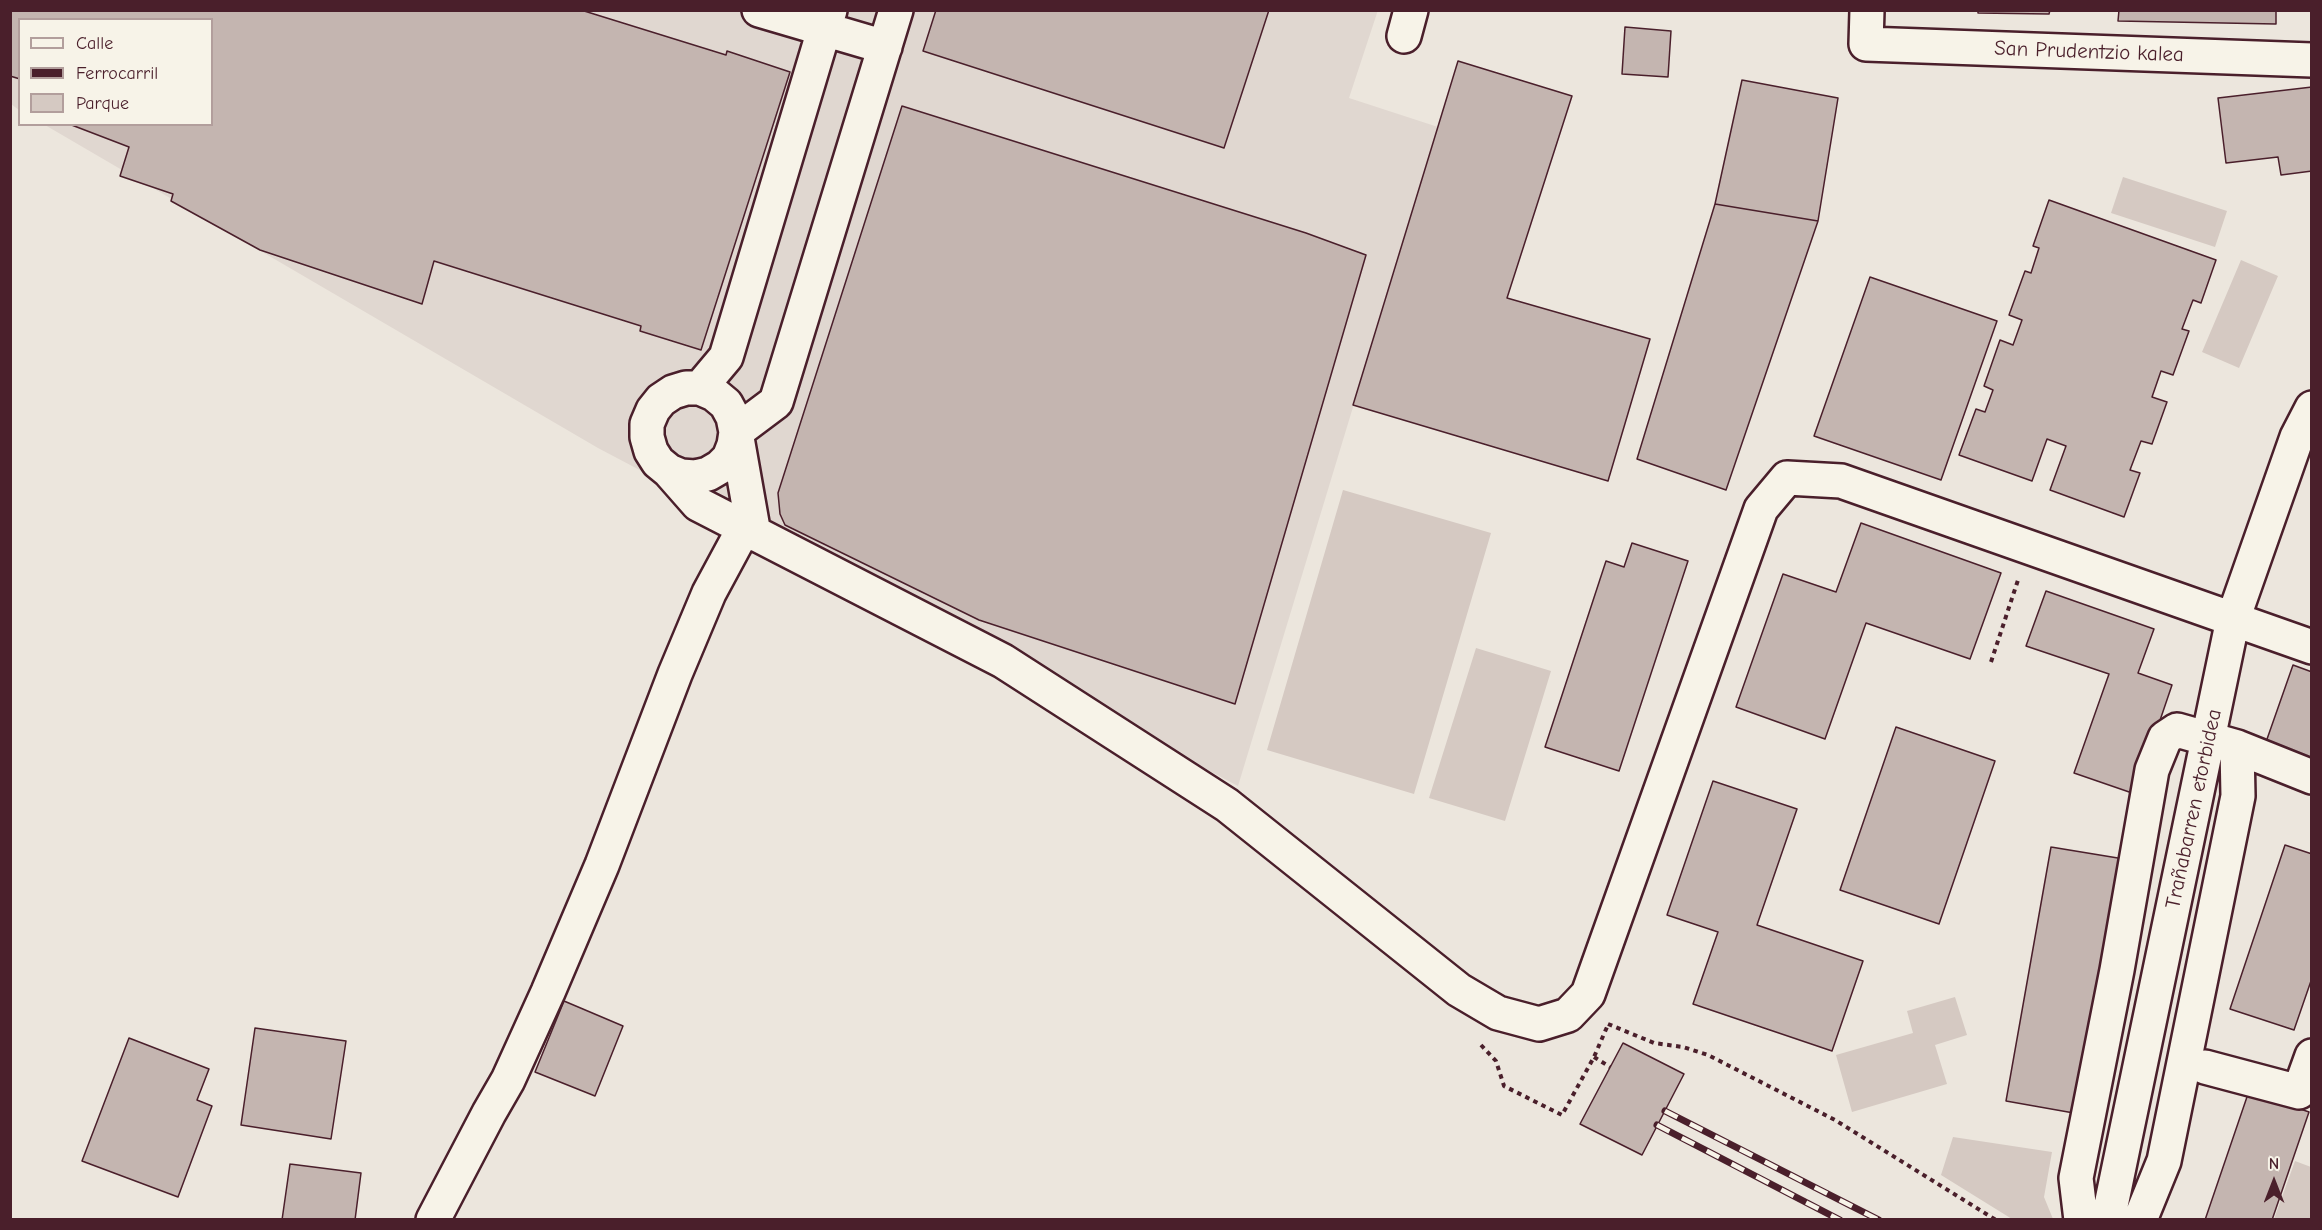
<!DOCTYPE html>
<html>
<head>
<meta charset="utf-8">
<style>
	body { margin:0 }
	#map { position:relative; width:2322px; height:1230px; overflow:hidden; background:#ece6dd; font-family:"Comic Neue",sans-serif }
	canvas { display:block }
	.frame { position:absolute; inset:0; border:12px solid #4a1f2b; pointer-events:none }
	.legend { position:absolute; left:18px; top:18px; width:195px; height:108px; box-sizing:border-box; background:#f7f3e8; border:2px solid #b29e9c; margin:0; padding:8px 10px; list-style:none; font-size:18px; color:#4a1f2b }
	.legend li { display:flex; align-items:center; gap:12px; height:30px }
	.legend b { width:30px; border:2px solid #b29e9c }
	.north { position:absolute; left:2244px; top:1152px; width:60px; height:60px; -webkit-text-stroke:4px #f7f3e8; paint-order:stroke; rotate:0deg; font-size:16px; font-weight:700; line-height:24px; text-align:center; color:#4a1f2b }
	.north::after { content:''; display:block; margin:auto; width:21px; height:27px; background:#4a1f2b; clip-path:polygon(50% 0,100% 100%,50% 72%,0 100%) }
</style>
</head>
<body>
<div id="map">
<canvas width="2322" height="1230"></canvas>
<div class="frame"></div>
<ul class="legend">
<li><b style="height:8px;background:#f7f3e8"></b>Calle</li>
<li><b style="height:8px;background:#4a1f2b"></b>Ferrocarril</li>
<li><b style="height:16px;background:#d5c9c2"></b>Parque</li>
</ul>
<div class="north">N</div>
</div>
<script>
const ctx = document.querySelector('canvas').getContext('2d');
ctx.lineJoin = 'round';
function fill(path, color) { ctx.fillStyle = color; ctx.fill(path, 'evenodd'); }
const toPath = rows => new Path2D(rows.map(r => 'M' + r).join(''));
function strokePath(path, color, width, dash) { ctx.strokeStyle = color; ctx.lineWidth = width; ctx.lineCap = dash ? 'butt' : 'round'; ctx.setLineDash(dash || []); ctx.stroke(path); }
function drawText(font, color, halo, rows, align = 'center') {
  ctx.font = font + ' "Comic Neue",sans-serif'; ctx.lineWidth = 4.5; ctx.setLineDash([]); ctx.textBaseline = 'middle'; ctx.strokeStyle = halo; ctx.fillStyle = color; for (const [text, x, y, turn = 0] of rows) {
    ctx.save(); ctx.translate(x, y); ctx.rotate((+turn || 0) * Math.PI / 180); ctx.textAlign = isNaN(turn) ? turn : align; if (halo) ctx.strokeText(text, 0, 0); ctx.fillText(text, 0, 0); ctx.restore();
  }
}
const built = toPath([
	[1378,10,1349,98,1438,127,1238,786,598,448,45,125,212,124,212,20,20,20,19,110,11,104,11,11]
]);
const green = toPath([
	[2123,177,2227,211,2215,247,2111,213],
	[2241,260,2278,276,2239,368,2202,352],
	[1343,490,1491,533,1414,794,1267,750],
	[1476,648,1551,671,1505,821,1429,798],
	[1955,997,1967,1035,1935,1045,1947,1084,1852,1112,1836,1055,1913,1033,1907,1011],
	[1953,1137,2052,1152,2044,1197,2053,1219,2012,1219,1941,1175],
	[2295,1161,2311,1167,2311,1219,2274,1219]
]);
const building = toPath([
	[10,10,581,10,726,55,727,51,790,72,701,350,640,331,641,326,434,261,422,304,260,250,171,201,173,194,120,176,129,147,69,124,212,124,212,20,20,20,20,79,10,76,10,10],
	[936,10,1269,10,1224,148,923,51,936,10],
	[1978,10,2050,10,2049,14,1978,13,1978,10],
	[2119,10,2276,10,2276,24,2118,21,2119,10],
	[1625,27,1671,31,1668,77,1622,74,1625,27],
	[1458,61,1572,96,1507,298,1650,339,1608,481,1353,405,1458,61],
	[1742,80,1838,98,1818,221,1715,204,1742,80],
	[2312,87,2312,171,2281,175,2278,157,2226,163,2218,98,2312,87],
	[902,106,1306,233,1366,255,1235,704,979,620,785,525,780,514,778,493,902,106],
	[2049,200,2216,260,2201,303,2193,300,2182,329,2189,331,2173,375,2161,371,2152,397,2167,402,2152,444,2141,441,2130,470,2140,473,2124,517,2050,490,2066,446,2047,439,2032,481,1959,455,1976,409,1985,412,1993,390,1984,386,2000,340,2013,345,2022,320,2009,315,2025,271,2031,273,2039,248,2033,246,2049,200],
	[1715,204,1818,221,1726,490,1637,459,1715,204],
	[1870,277,1997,321,1941,480,1814,436,1870,277],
	[1861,523,2001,573,1970,659,1866,623,1825,739,1736,707,1783,574,1836,592,1861,523],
	[1632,543,1688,561,1619,771,1545,747,1606,561,1624,567,1632,543],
	[2046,591,2154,629,2138,673,2172,685,2135,794,2074,773,2109,674,2026,646,2046,591],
	[2293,665,2312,672,2312,758,2266,742,2293,665],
	[1896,727,1995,761,1939,924,1840,890,1896,727],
	[1713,781,1797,809,1757,925,1863,961,1832,1051,1693,1004,1718,932,1667,915,1713,781],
	[2285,845,2312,854,2312,978,2294,1030,2230,1009,2285,845],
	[2051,847,2130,860,2085,1115,2006,1101,2051,847],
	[564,1001,623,1026,595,1096,535,1072,564,1001],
	[255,1028,346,1041,331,1139,241,1125,255,1028],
	[129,1038,209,1069,197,1100,212,1106,178,1197,82,1161,129,1038],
	[1623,1043,1684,1074,1642,1155,1580,1124,1623,1043],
	[2249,1091,2309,1112,2272,1220,2205,1220,2249,1091],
	[290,1164,361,1173,355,1220,282,1220,290,1164]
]);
const path = toPath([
	[1991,662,2018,580],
	[1608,1024,1654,1043,1683,1047,1708,1055,1835,1120,1996,1220],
	[1481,1045,1496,1061,1504,1086,1562,1115,1594,1057,1607,1027],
	[1594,1057,1610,1067]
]);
const minor = toPath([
	[759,10,885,47],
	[830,10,726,357,700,388,686,388,673,392,661,400,653,410,647,424,647,437,651,451,658,462,669,471,698,504,1003,661,1227,805,1459,990,1498,1013,1539,1024,1568,1015,1588,994,1761,509,1787,478,1841,481,2312,647],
	[1867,10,1866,44,2312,60],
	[1404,36,1411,10],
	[669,471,681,476,695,477,708,474,720,467,729,458,734,445,736,432,733,417,726,404,714,394,700,388],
	[754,534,736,432,776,402,896,10],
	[2237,747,2312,777],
	[2205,1067,2299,1092,2312,1056],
	[433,1220,489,1113,508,1080,548,992,602,865,675,674,709,593,744,528],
	[2081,1220,2076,1178,2117,970,2152,770,2165,738,2177,730,2237,747,2238,796,2164,1161,2140,1220],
	[2108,1220,2233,619,2297,437,2312,408]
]);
const rail = toPath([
	[1665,1111,1879,1220],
	[1657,1125,1840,1220]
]);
const streetNames = [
	["San Prudentzio kalea",2089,52,2],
	["Trañabarren etorbidea",2194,809,-78]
];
fill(built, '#e0d7d0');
fill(green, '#d5c9c2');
fill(building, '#c4b5b0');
strokePath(building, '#4a1f2b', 1.5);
strokePath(minor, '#4a1f2b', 38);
strokePath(path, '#4a1f2b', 4, [4.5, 4.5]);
strokePath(minor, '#f7f3e8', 33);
strokePath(rail, '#4a1f2b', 7);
strokePath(rail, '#f7f3e8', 4.5, [14]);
drawText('21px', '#4a1f2b', '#f7f3e8', streetNames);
</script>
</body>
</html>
